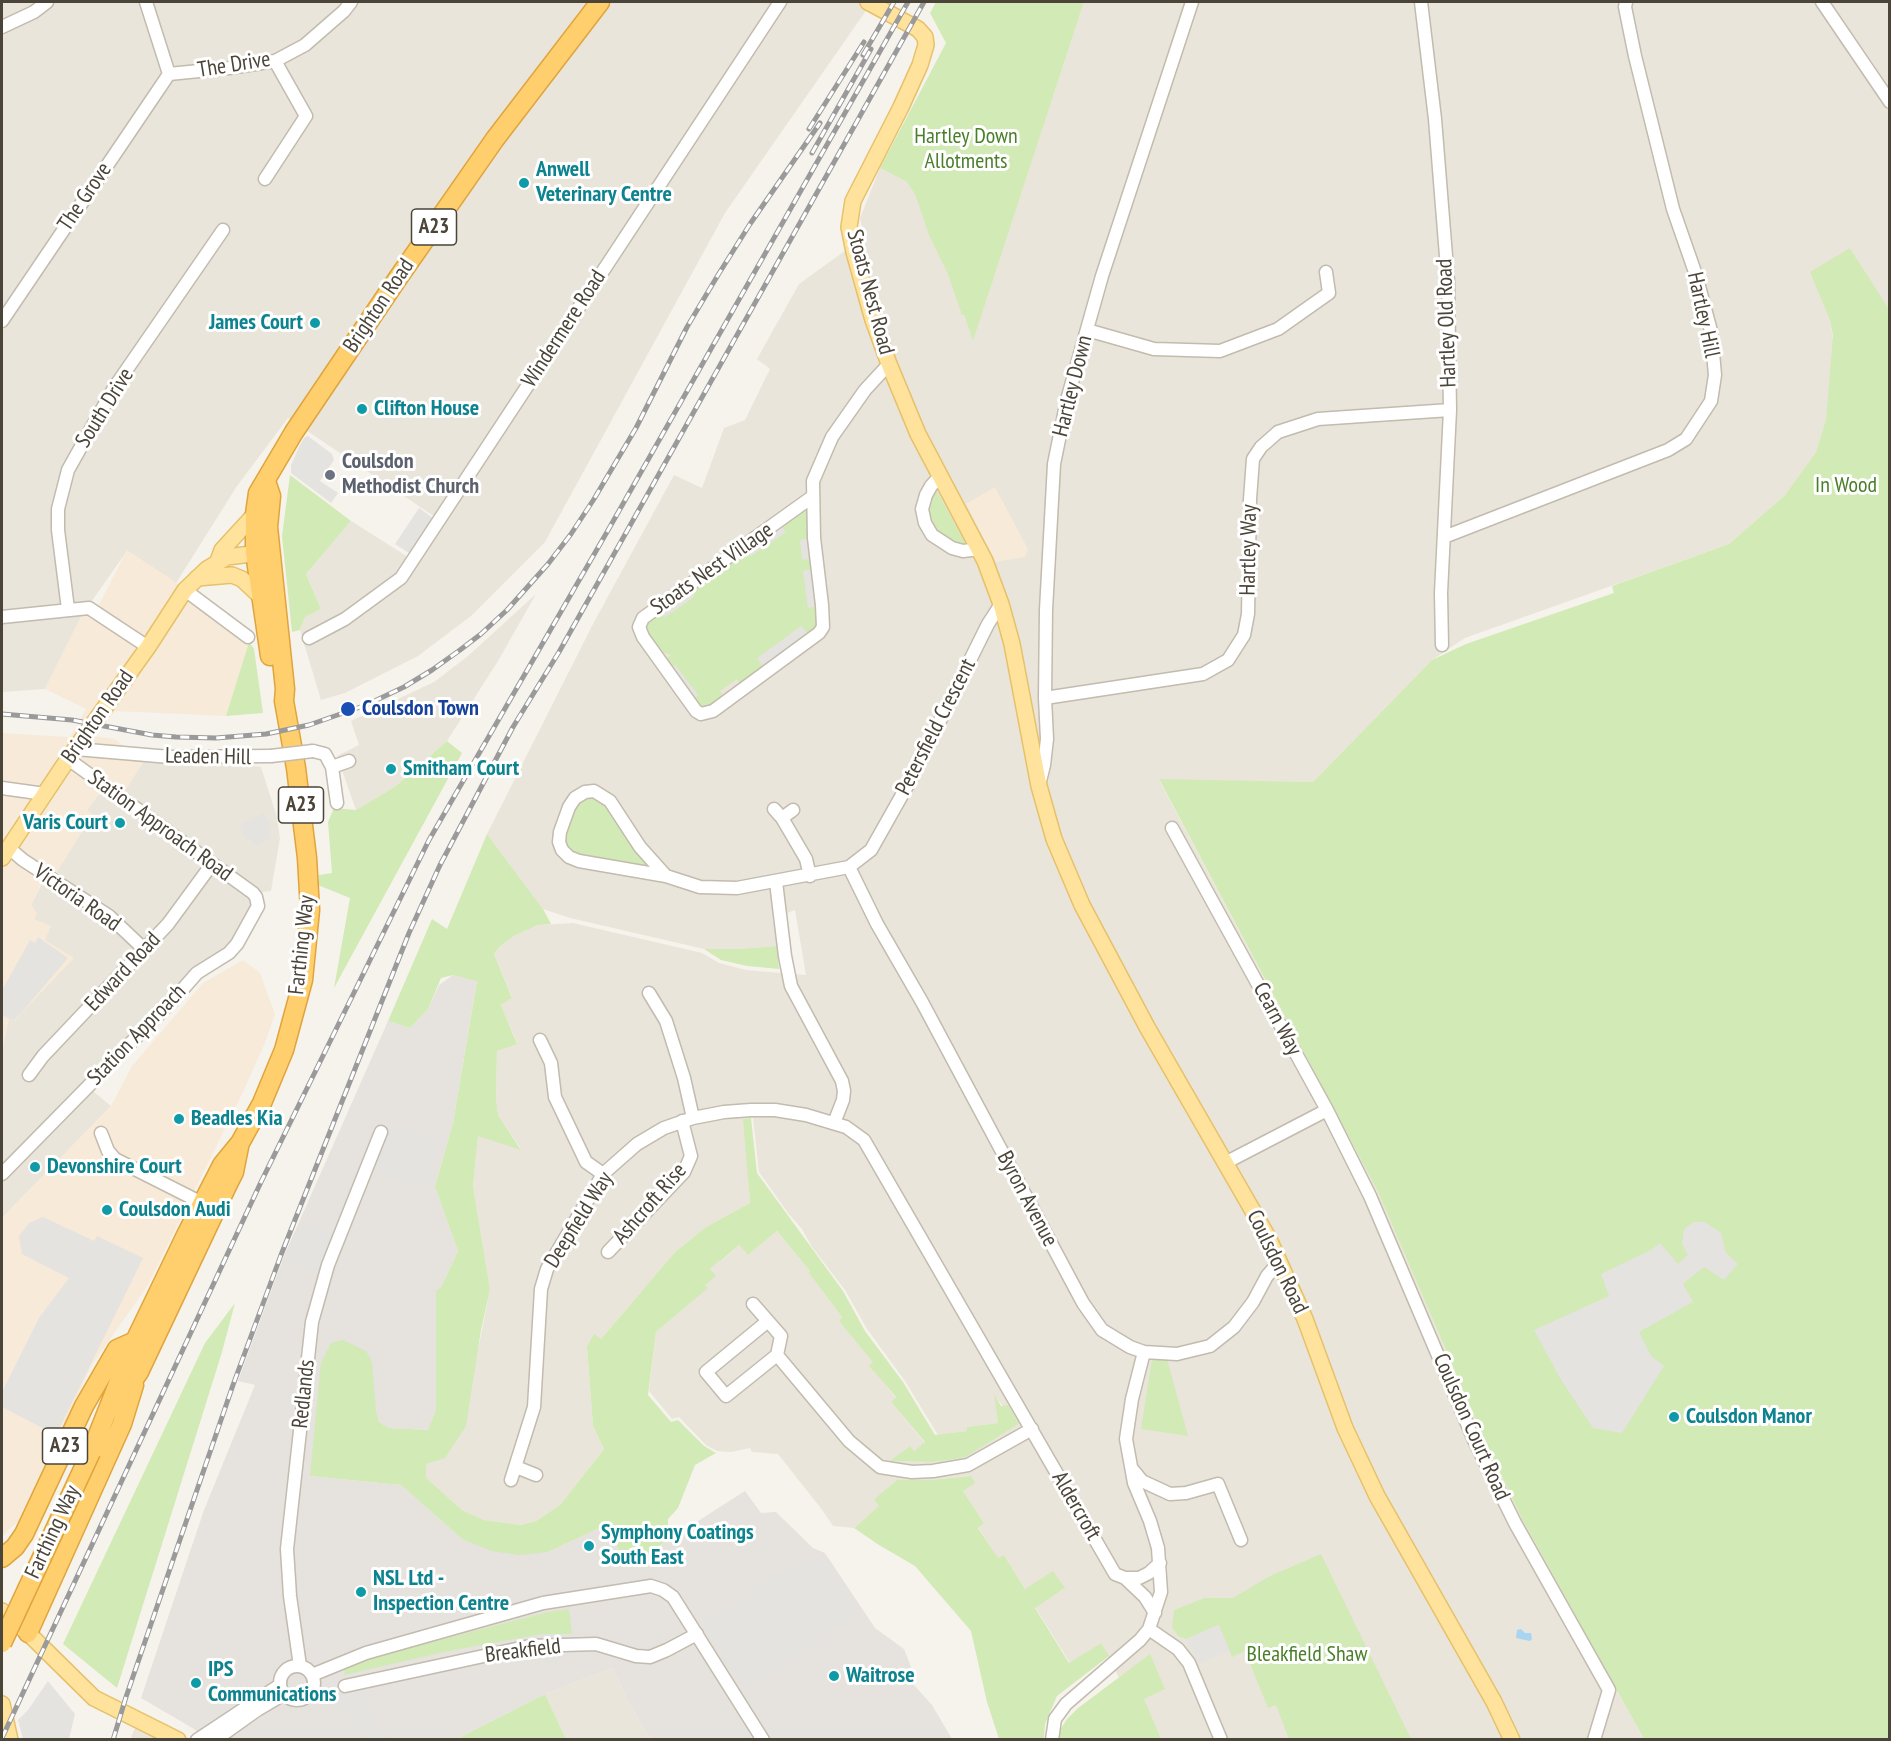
<!DOCTYPE html>
<html>
<head>
<meta charset="utf-8">
<style>
	body { margin:0 }
	#map { position:relative; width:1891px; height:1741px; overflow:hidden; background:#f6f3ec; font-family:"PT Sans Narrow",sans-serif }
	canvas { display:block }
	.frame { position:absolute; inset:0; border:3px solid #4b4439; pointer-events:none }
</style>
</head>
<body>
<div id="map">
<canvas width="1891" height="1741"></canvas>
<div class="frame"></div>
</div>
<script>
const ctx = document.querySelector('canvas').getContext('2d');
ctx.lineJoin = 'round';
function fill(path, color) { ctx.fillStyle = color; ctx.fill(path, 'evenodd'); }
const toPath = rows => new Path2D(rows.map(r => 'M' + r).join(''));
function strokePath(path, color, width, dash) { ctx.strokeStyle = color; ctx.lineWidth = width; ctx.lineCap = dash ? 'butt' : 'round'; ctx.setLineDash(dash || []); ctx.stroke(path); }
function drawText(font, color, halo, rows, align = 'center') {
  ctx.font = font + ' "PT Sans Narrow",sans-serif'; ctx.lineWidth = 6; ctx.setLineDash([]); ctx.textBaseline = 'middle'; ctx.strokeStyle = halo; ctx.fillStyle = color; for (const [text, x, y, turn = 0] of rows) {
    ctx.save(); ctx.translate(x, y); ctx.rotate((+turn || 0) * Math.PI / 180); ctx.textAlign = isNaN(turn) ? turn : align; if (halo) ctx.strokeText(text, 0, 0); ctx.fillText(text, 0, 0); ctx.restore();
  }
}
const residential = toPath([
	[2,2,872,2,725,213,545,542,471,616,418,656,345,693,321,700,300,630,305,617,321,609,306,574,351,521,408,557,435,517,288,418,237,486,176,583,127,551,82,615,45,689,2,692],
	[1084,2,1889,2,1889,311,1850,248,1830,320,1834,346,1826,419,1816,452,1785,495,1729,544,1465,638,1432,660,1313,782,1159,780,1378,1192,1482,1434,1522,1519,1644,1739,1068,1739,1077,1709,1119,1678,1101,1643,1070,1663,1035,1607,1064,1589,1025,1589,1004,1555,998,1559,978,1527,984,1523,963,1491,971,1476,931,1480,897,1480,874,1499,880,1506,854,1528,833,1526,823,1511,778,1454,752,1452,750,1448,731,1452,717,1451,706,1445,679,1417,672,1419,649,1391,656,1332,707,1288,705,1285,710,1269,720,1259,722,1261,739,1245,748,1255,777,1231,810,1271,808,1272,842,1317,839,1321,874,1362,870,1366,896,1398,891,1402,925,1443,914,1451,910,1446,891,1461,933,1462,955,1459,965,1456,1019,1424,995,1397,998,1423,967,1427,967,1431,938,1435,905,1381,867,1329,845,1290,812,1247,802,1229,788,1213,759,1172,753,1118,744,1119,750,1203,706,1227,675,1252,601,1339,587,1347,593,1426,604,1449,560,1505,536,1521,519,1525,484,1520,462,1510,425,1478,426,1464,473,1375,490,1289,473,1186,478,1135,521,1149,498,1115,496,1098,497,1051,517,1043,501,1005,512,997,494,954,500,946,514,936,538,925,573,923,702,953,719,963,746,970,806,975,795,910,774,918,777,946,739,949,704,949,570,918,543,909,487,834,593,624,674,475,702,488,724,428,745,420,770,369,757,359,799,284,864,237,860,218,880,168,907,182,919,191,973,340],
	[536,594,498,661,447,741,396,786,356,810,337,756,359,745,351,721,434,682,468,656],
	[143,762,223,762,261,767,276,814,280,838,271,891,253,893,256,897,237,944,193,977,83,1083,111,1106,2,1218,2,1050,9,1018,15,1021,27,1005,45,940,34,919,31,905,43,881,56,873,92,815,87,810,101,791,123,794],
	[613,1668,629,1704,651,1739,566,1739,545,1694],
	[135,1728,157,1735,165,1739,135,1739,131,1737]
]);
const commercial = toPath([
	[995,487,1028,549,1025,557,996,562,966,504],
	[127,550,250,631,249,642,226,716,115,711,93,736,115,739,143,762,123,794,101,791,87,810,93,814,56,873,42,881,31,905,37,913,34,919,51,926,45,940,74,958,14,1021,9,1019,2,1050,2,733,70,737,86,709,45,689,82,615,99,605],
	[243,960,260,973,275,1014,266,1040,244,1090,148,1285,92,1365,18,1521,2,1536,2,1218,111,1106,132,1066,203,983]
]);
const industrial = toPath([
	[453,975,477,980,453,1123,435,1187,458,1251,441,1287,436,1292,436,1409,428,1430,389,1428,379,1422,376,1410,310,1476,401,1485,462,1539,548,1552,606,1525,620,1552,625,1557,633,1559,645,1555,745,1491,761,1513,776,1512,813,1548,825,1553,875,1628,904,1649,911,1667,910,1675,913,1684,932,1705,952,1739,651,1739,629,1704,613,1668,545,1694,457,1739,206,1739,194,1729,141,1698,204,1510,255,1385,238,1381,284,1256,388,1021,410,1028,428,1009,439,985]
]);
const green = toPath([
	[936,2,1084,2,973,341,964,315,962,315,948,274,929,235,915,194,907,182,880,168,946,43,930,13],
	[1850,248,1890,311,1889,1739,1644,1739,1522,1519,1482,1434,1378,1192,1159,779,1313,782,1432,660,1466,644,1614,593,1612,586,1729,544,1785,495,1816,452,1826,419,1833,336,1830,320,1810,272],
	[290,475,351,521,306,574,321,609,305,617,300,630,292,632,282,536],
	[934,486,968,548,944,541,926,516],
	[812,497,814,538,800,541,816,558,817,569,804,571,822,605,824,619,811,638,801,626,758,658,766,671,743,688,737,679,720,691,726,700,706,713,689,702,698,695,676,666,667,672,661,663,671,655,651,649,643,618,654,611,665,617,694,597,691,585,744,547,751,556,785,532,778,522],
	[249,642,254,649,263,713,226,716],
	[447,741,462,753,334,988,350,898,318,885,319,875,332,873,328,822,334,808,356,810,396,786],
	[592,795,598,798,649,864,649,867,646,869,574,853,564,844,564,833,573,810,579,802],
	[487,834,543,909,551,924,538,925,514,936,500,946,494,954,512,998,501,1005,517,1044,497,1051,496,1098,498,1115,521,1150,478,1136,473,1186,490,1289,481,1330,466,1426,445,1458,426,1464,426,1478,462,1510,484,1520,520,1525,536,1521,560,1505,604,1449,593,1426,587,1347,594,1334,601,1339,675,1252,706,1227,750,1203,743,1119,751,1118,757,1173,843,1291,865,1331,903,1382,935,1435,967,1431,967,1427,998,1423,994,1394,1001,1406,1008,1405,1019,1424,965,1457,955,1459,933,1462,890,1461,910,1446,914,1451,925,1442,891,1402,896,1397,869,1366,873,1362,839,1321,842,1317,808,1272,810,1271,777,1231,748,1255,739,1245,721,1261,720,1260,710,1269,716,1276,705,1285,708,1288,656,1332,648,1395,671,1422,678,1420,704,1446,716,1453,695,1465,678,1508,668,1519,668,1540,645,1555,633,1559,625,1557,620,1552,606,1525,548,1552,519,1555,492,1551,462,1539,401,1485,310,1476,321,1363,331,1343,343,1340,366,1351,372,1362,376,1410,379,1422,389,1428,428,1430,436,1409,436,1291,441,1287,458,1251,435,1187,453,1123,477,981,453,975,441,978,428,1009,410,1028,388,1021,432,919,447,929],
	[777,946,779,969,747,966,721,960,704,949,739,949],
	[235,1303,222,1352,117,1688,63,1644,205,1343],
	[1152,1359,1167,1359,1188,1436,1141,1429],
	[971,1476,975,1483,963,1491,984,1523,978,1528,998,1558,1004,1555,1025,1589,1053,1571,1065,1588,1035,1608,1069,1663,1101,1643,1109,1656,1057,1696,1045,1724,1044,1739,999,1739,987,1702,971,1631,915,1566,879,1545,854,1528,879,1506,874,1499,897,1480,931,1480],
	[1321,1554,1411,1739,1289,1739,1276,1705,1268,1708,1245,1651,1232,1657,1219,1625,1186,1639,1178,1636,1172,1627,1174,1610,1205,1598,1233,1598,1270,1576],
	[569,1609,572,1634,542,1634,449,1651,344,1675,345,1668,370,1658,548,1612],
	[1150,1654,1165,1689,1144,1699,1161,1739,1058,1740,1057,1735,1067,1719,1077,1709],
	[545,1694,566,1739,457,1739]
]);
const parking = toPath([
	[308,436,332,454,334,460,320,481,338,493,331,503,291,473,291,465,299,447,304,438],
	[419,508,433,518,409,553,395,544],
	[778,522,786,532,751,556,744,547],
	[814,538,816,558,802,560,800,540],
	[817,569,822,605,808,608,803,571],
	[691,585,694,596,665,617,654,611],
	[802,626,811,638,766,671,757,658],
	[675,665,698,695,689,702,667,672],
	[264,813,270,822,270,838,254,846,251,839,246,841,239,825],
	[38,937,68,958,14,1021,2,1015,2,988,4,987,30,940,35,943],
	[389,1125,440,1141,425,1186,375,1170],
	[43,1217,94,1241,97,1236,143,1258,56,1435,2,1407,2,1392,39,1318,69,1278,22,1254,19,1236,29,1223],
	[304,1222,332,1234,317,1274,285,1260],
	[1694,1222,1705,1222,1721,1233,1726,1253,1738,1264,1724,1280,1704,1267,1683,1284,1693,1302,1639,1332,1651,1356,1664,1366,1622,1433,1593,1428,1560,1378,1534,1330,1609,1296,1601,1274,1651,1250,1660,1243,1678,1264,1688,1255,1682,1244,1684,1229],
	[824,1556,859,1612,747,1691,702,1627,781,1572,805,1558,811,1565],
	[1218,1625,1230,1651,1199,1664,1186,1639],
	[357,1677,371,1699,366,1703,386,1739,362,1739,328,1684,337,1680],
	[48,1681,75,1714,69,1739,23,1739,18,1720,28,1710]
]);
const water = toPath([
	[1521,1629,1525,1633,1531,1633,1532,1639,1530,1641,1516,1638,1517,1630]
]);
const minor = toPath([
	[146,2,169,74],
	[1421,2,1435,119,1448,281,1450,410,1441,593,1442,645],
	[1822,2,1890,102],
	[2,27,34,12,47,2],
	[169,74,229,68,275,61,305,45,344,11,351,2],
	[265,179,306,116,275,61],
	[2,321,169,74],
	[1087,330,1154,349,1220,351,1278,329,1329,293,1326,272],
	[939,477,931,486,926,495,922,509,925,523,932,535,952,548,963,551,980,549],
	[812,497,643,618,639,627,643,637,696,711,701,714,713,711,819,633,823,627,822,605,814,538,813,481,832,437,865,390,889,364],
	[1444,537,1668,450,1686,439,1711,401,1715,375,1711,331,1696,275,1673,209,1635,56,1625,7,1626,2],
	[185,590,248,637],
	[68,609,58,530,58,509,68,470,114,388,223,230],
	[2,617,89,608,148,647],
	[309,638,345,619,401,578,780,2],
	[1045,698,1203,674,1228,660,1244,635,1248,614,1250,499,1253,459,1261,447,1278,432,1318,419,1450,410],
	[76,749,170,757,271,756],
	[313,751,325,754,332,767,337,803],
	[332,767,349,761],
	[1040,781,1044,765,1047,739,1045,698,1046,610,1054,464,1067,400,1102,276,1192,2],
	[2,788,45,794],
	[774,809,782,818,806,859,810,876],
	[782,818,793,810],
	[1172,828,1327,1110,1370,1196,1474,1440,1515,1523,1609,1690,1594,1740],
	[9,848,23,860,109,916,145,950],
	[849,867,877,924,922,1002,1083,1303,1102,1330,1130,1347,1144,1352,1177,1354,1210,1346,1234,1327,1253,1302,1267,1276,1280,1261],
	[666,876,640,847,610,801,594,791,585,792,575,798,569,807,560,832,559,842,562,850,569,857,579,861,666,876,700,887,737,888,849,867,871,850,911,779,988,624,1001,604],
	[776,882,785,956,791,986,842,1081,844,1091,843,1100,834,1123],
	[649,993,666,1021,684,1078,693,1118],
	[540,1040,551,1063,555,1097,586,1162,603,1174],
	[29,1075,43,1056,168,924,212,864],
	[101,1133,108,1151,115,1159,208,1206],
	[1225,1163,1327,1110],
	[2,1174,175,998,197,973,229,953,237,944,258,906,256,897,253,893,68,759],
	[608,1252,684,1172,691,1156,682,1121],
	[753,1304,781,1336,777,1355],
	[768,1321,706,1372,726,1396,777,1355,849,1441,880,1467,912,1472,933,1471,968,1465,1032,1429],
	[516,1467,536,1475],
	[1133,1470,1142,1481,1170,1494,1186,1493,1218,1484,1241,1540],
	[511,1480,534,1407,541,1289,547,1269,603,1174,637,1144,664,1128,693,1118,724,1112,751,1110,775,1110,806,1115,846,1127,864,1140,1115,1574,1125,1578,1145,1597,1155,1613],
	[1125,1578,1139,1578,1149,1573,1160,1563],
	[1149,1629,1178,1649,1189,1663,1221,1740],
	[300,1666,290,1596,287,1549,312,1322,328,1265,381,1132],
	'280 1683a17 17 0 1 1 34 0a17 17 0 1 1-34 0Z',
	[312,1675,366,1653,543,1603,651,1586,663,1590,673,1597,763,1740],
	[345,1686,530,1646,596,1644,636,1656,650,1657,667,1650,697,1634],
	[197,1740,280,1685],
	[215,1740,257,1710,284,1694],
	[1052,1740,1055,1719,1066,1704,1140,1640,1149,1629,1161,1592,1158,1548,1150,1521,1134,1483,1126,1439,1132,1399,1144,1352]
]);
const major = toPath([
	[868,2,918,29,925,37,926,45,920,65,901,107,853,201,849,227,854,252,873,320,889,364,918,434,985,561,1001,604,1012,644,1039,786,1054,839,1082,905,1147,1027,1269,1239,1305,1319,1345,1428,1377,1496,1494,1702,1512,1740],
	[218,561,222,550,255,514],
	[197,578,232,575,242,579,260,596],
	[2,858,68,759,148,647,185,590,207,569,227,557,267,552],
	[2,1611,28,1633,94,1698,178,1740],
	[2,1704,10,1740]
]);
const highway = toPath([
	[270,656,255,553,255,514,258,493,294,432,398,278,495,139,600,2],
	[121,1397,139,1372,227,1186,234,1172,239,1147],
	[91,1452,135,1341,187,1233,222,1165,240,1143,262,1103,284,1050,303,980,310,910,307,858,296,768,284,701,285,689,268,527,271,496,266,481],
	[2,1558,15,1547,24,1534,84,1406,117,1349,135,1341],
	[28,1633,122,1424,134,1385]
]);
const rail = toPath([
	[863,55,894,2],
	[809,129,864,42],
	[812,153,871,49],
	[2,714,72,720,152,735,176,737,216,738,266,734,309,725,366,705,404,687,432,670,460,650,481,634,507,610,548,564,571,534,594,499,636,428,687,327,718,275,750,224,820,123],
	[2,1738,261,1182,429,840,607,532,908,2],
	[113,1740,126,1697,233,1385,281,1255,409,933,440,865,513,727,559,652,924,2]
]);
const minorBridge = toPath([
	[271,756,313,751]
]);
const highwayBridge = toPath([
	[2,1643,91,1452]
]);
const markers = [
	[524,183,6,"#0f9aa8"],
	[315,323,6,"#0f9aa8"],
	[362,409,6,"#0f9aa8"],
	[330,475,6,"#6b7280"],
	[348,709,8,"#1a4fb4"],
	[391,769,6,"#0f9aa8"],
	[120,823,6,"#0f9aa8"],
	[179,1119,6,"#0f9aa8"],
	[35,1167,6,"#0f9aa8"],
	[107,1210,6,"#0f9aa8"],
	[1674,1417,6,"#0f9aa8"],
	[589,1546,6,"#0f9aa8"],
	[361,1592,6,"#0f9aa8"],
	[834,1676,6,"#0f9aa8"],
	[196,1683,6,"#0f9aa8"]
];
const shields = [
	[434,227,45],
	[301,805,45],
	[65,1446,45]
];
const shieldNames = [
	["A23",434,227],
	["A23",301,805],
	["A23",65,1446]
];
const streetNames = [
	["The Drive",234,65,-9],
	["The Grove",85,197,-56],
	["Stoats Nest Road",870,292,75],
	["Brighton Road",379,306,-56],
	["Hartley Hill",1703,315,78],
	["Hartley Old Road",1447,323,-92],
	["Windermere Road",564,329,-57],
	["Hartley Down",1073,386,-76],
	["South Drive",105,408,-58],
	["Hartley Way",1249,550,-89],
	["Stoats Nest Village",712,569,-35],
	["Brighton Road",98,717,-55],
	["Petersfield Crescent",936,727,-63],
	["Leaden Hill",208,757,1],
	["Station Approach Road",160,826,36],
	["Victoria Road",77,898,35],
	["Farthing Way",302,945,-84],
	["Edward Road",123,972,-47],
	["Cearn Way",1277,1019,62],
	["Station Approach",137,1035,-46],
	["Byron Avenue",1027,1199,62],
	["Ashcroft Rise",650,1204,-49],
	["Deepfield Way",579,1220,-58],
	["Coulsdon Road",1277,1262,64],
	["Redlands",304,1394,-84],
	["Coulsdon Court Road",1471,1427,66],
	["Aldercroft",1076,1506,60],
	["Farthing Way",53,1532,-65],
	["Breakfield",523,1651,-7]
];
const parkNames = [
	["Hartley Down",966,137],
	["Allotments",966,162],
	["In Wood",1846,486],
	["Bleakfield Shaw",1307,1655]
];
const cultureNames = [
	["Anwell",536,170],
	["Veterinary Centre",536,195],
	["James Court",303,323,"right"],
	["Clifton House",374,409],
	["Smitham Court",403,769],
	["Varis Court",108,823,"right"],
	["Beadles Kia",191,1119],
	["Devonshire Court",47,1167],
	["Coulsdon Audi",119,1210],
	["Coulsdon Manor",1686,1417],
	["Symphony Coatings",601,1533],
	["South East",601,1558],
	["NSL Ltd -",373,1579],
	["Inspection Centre",373,1604],
	["IPS",208,1670],
	["Communications",208,1695],
	["Waitrose",846,1676]
];
const worshipNames = [
	["Coulsdon",342,462],
	["Methodist Church",342,487]
];
const transitNames = [
	["Coulsdon Town",362,709]
];
fill(residential, '#eae5da');
fill(commercial, '#f7ead8');
fill(industrial, '#e6e2dd');
fill(green, '#d2eab5');
fill(parking, '#e5e3e0');
fill(water, '#a9d4f2');
strokePath(minor, '#c2bbae', 15);
strokePath(major, '#e6c16a', 18);
strokePath(highway, '#e0a43c', 21);
strokePath(minor, '#fff', 12);
strokePath(major, '#ffe39c', 15);
strokePath(highway, '#ffcf6e', 18);
strokePath(rail, '#9a9a9a', 5);
strokePath(rail, '#fff', 3, [9]);
strokePath(minorBridge, '#c2bbae', 15, []);
strokePath(highwayBridge, '#e0a43c', 21, []);
strokePath(minorBridge, '#fff', 12);
strokePath(highwayBridge, '#ffcf6e', 18);
for (const [x, y, r, color] of markers) { const dot = new Path2D(); dot.arc(x, y, r, 0, 2 * Math.PI); ctx.fillStyle = color; ctx.fill(dot); strokePath(dot, '#fff', 2); }
for (const [x, y, w] of shields) { const box = new Path2D(); box.roundRect(x - w / 2, y - 18, w, 36, 4.5); ctx.fillStyle = '#fff'; ctx.fill(box); strokePath(box, '#4b4439', 1.5); }
drawText('bold 21px', '#4b4439', null, shieldNames);
drawText('22px', '#4b4439', '#fff', streetNames);
drawText('22px', '#4a7f2a', '#fff', parkNames);
drawText('bold 22px', '#0d838f', '#fff', cultureNames, 'left');
drawText('bold 22px', '#5b616d', '#fff', worshipNames, 'left');
drawText('bold 22px', '#164399', '#fff', transitNames, 'left');
</script>
</body>
</html>
